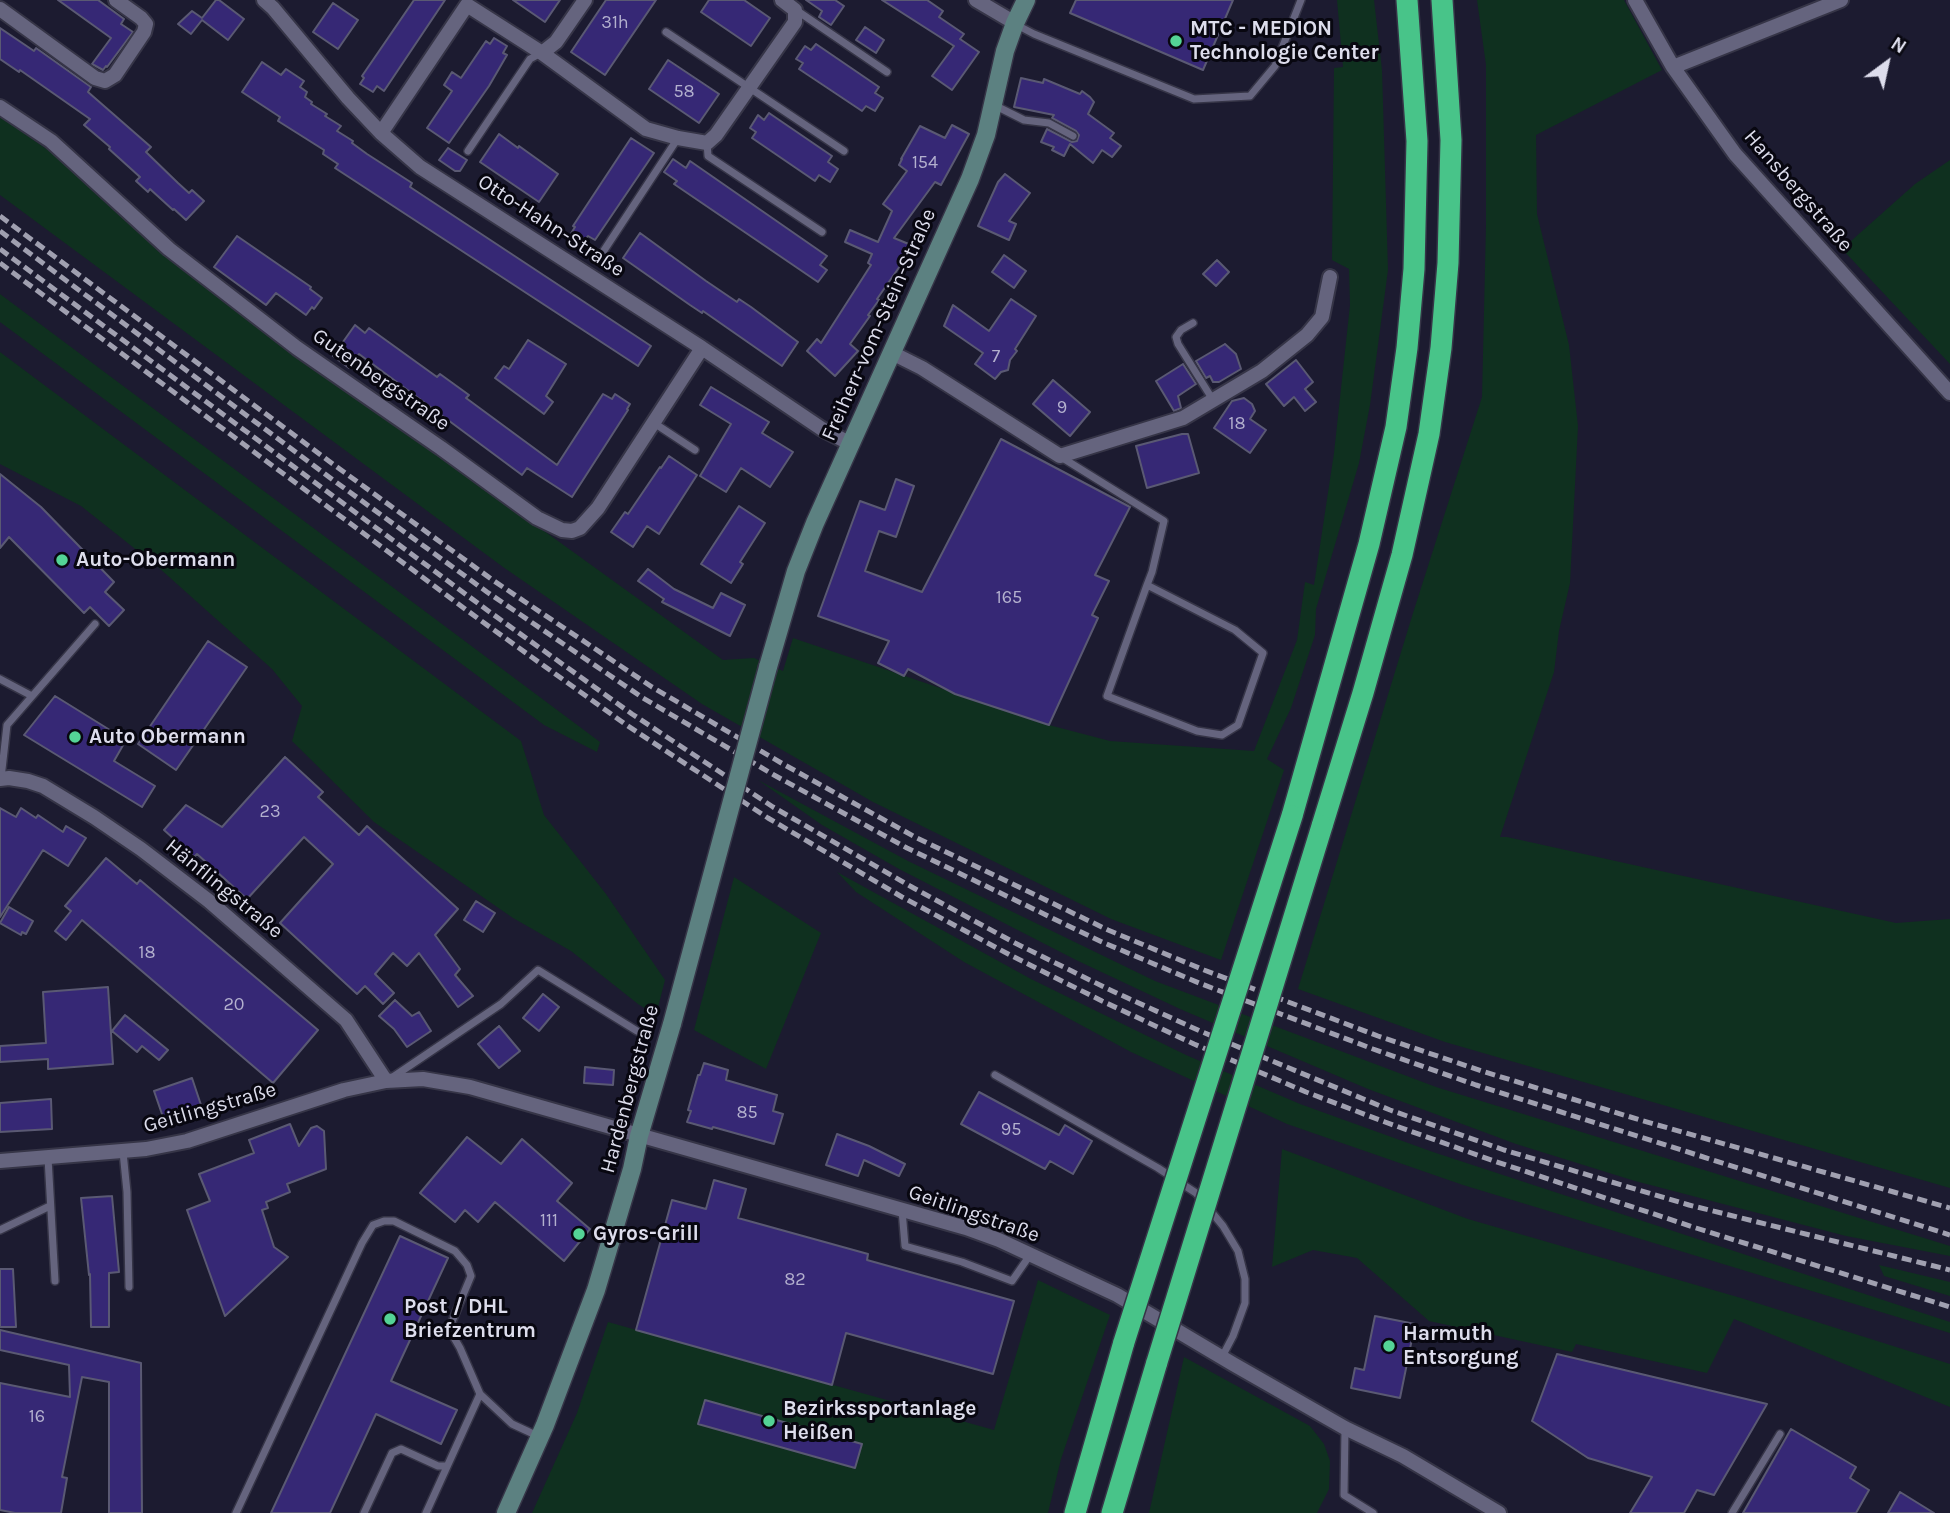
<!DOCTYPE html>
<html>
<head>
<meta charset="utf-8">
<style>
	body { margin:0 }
	#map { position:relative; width:1950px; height:1513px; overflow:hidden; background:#1c1b30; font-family:Karla,sans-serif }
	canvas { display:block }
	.north { position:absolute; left:1852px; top:28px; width:70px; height:70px; -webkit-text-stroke:5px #080710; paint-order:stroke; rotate:33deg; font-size:19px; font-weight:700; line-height:28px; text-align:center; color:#ddddec }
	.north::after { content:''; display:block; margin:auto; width:24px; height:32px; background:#ddddec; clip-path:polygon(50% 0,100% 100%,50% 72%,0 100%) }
</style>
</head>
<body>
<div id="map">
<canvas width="1950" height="1513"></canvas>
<div class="north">N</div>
</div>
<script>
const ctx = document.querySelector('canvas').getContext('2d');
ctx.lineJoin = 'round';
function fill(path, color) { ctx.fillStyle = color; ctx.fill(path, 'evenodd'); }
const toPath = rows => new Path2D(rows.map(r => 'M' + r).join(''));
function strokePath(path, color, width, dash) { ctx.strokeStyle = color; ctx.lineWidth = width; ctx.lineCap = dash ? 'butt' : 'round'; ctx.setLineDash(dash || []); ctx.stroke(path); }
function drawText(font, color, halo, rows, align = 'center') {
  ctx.font = font + ' Karla,sans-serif'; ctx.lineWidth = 6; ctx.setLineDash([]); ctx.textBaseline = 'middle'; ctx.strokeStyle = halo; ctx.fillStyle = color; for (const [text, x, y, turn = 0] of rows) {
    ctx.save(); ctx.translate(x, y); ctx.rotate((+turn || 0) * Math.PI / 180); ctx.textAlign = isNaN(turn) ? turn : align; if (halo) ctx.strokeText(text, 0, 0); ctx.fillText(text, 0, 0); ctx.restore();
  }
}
const green = toPath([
	[1337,0,1374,0,1382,70,1388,270,1370,405,1359,463,1316,609,1315,635,1291,708,1267,759,1284,770,1221,960,1111,919,873,802,702,704,503,567,0,195,0,116,52,153,162,250,292,355,436,453,723,660,754,658,783,671,793,638,1049,725,1110,741,1254,751,1297,640,1305,582,1314,585,1334,453,1350,305,1349,269,1332,260,1334,68,1343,67],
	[1477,0,1624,0,1662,70,1536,135,1537,214,1569,345,1578,426,1570,583,1559,631,1554,672,1500,837,1507,837,1896,923,1950,919,1950,1188,1445,1042,1298,989,1413,613,1482,397,1486,225,1486,65],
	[1950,160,1950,364,1842,249,1915,184],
	[0,294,600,742,597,752,544,725,0,322],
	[0,352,521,741,544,815,606,894,665,980,656,1015,638,1004,571,951,513,918,374,822,292,741,302,706,272,669,158,567,81,506,0,464],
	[758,780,908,861,1155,981,1436,1087,1950,1246,1950,1256,1846,1236,1635,1181,1516,1144,1368,1089,1180,1009,1076,960,899,869,822,825],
	[837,872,1031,979,1186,1055,1300,1104,1433,1152,1950,1322,1950,1333,1463,1185,1287,1124,1131,1052,964,962,856,892],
	[734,877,821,933,766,1069,694,1030],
	[1282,1149,1468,1219,1741,1298,1950,1364,1950,1407,1734,1319,1707,1373,1576,1344,1572,1352,1429,1321,1357,1258,1313,1250,1272,1267],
	[1879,1265,1950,1282,1950,1296,1884,1276],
	[1038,1280,1110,1315,1061,1459,1048,1513,532,1513,577,1413,608,1322,994,1430],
	[1184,1357,1310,1426,1324,1444,1330,1461,1329,1489,1317,1513,1149,1513]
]);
const building = toPath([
	[58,0,98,0,124,19,121,24,133,32,107,67,106,66,103,70,92,64,111,38,58,0],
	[216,0,219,0,244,19,228,40,202,20,191,34,178,24,192,11,202,18,216,0],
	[414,0,445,0,384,91,377,86,373,92,360,84,364,78,362,76,414,0],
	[513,0,560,0,545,22,513,0],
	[606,0,656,0,605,75,571,52,606,0],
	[709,0,744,0,770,18,751,46,701,12,709,0],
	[806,0,835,0,844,6,831,25,819,17,822,11,806,0],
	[882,0,927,0,943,11,939,17,964,34,960,39,979,52,952,90,932,76,954,46,882,0],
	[1076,0,1233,0,1203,70,1070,13,1076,0],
	[333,3,358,20,338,49,313,32,333,3],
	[865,27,884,40,876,53,856,40,865,27],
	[0,28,34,51,36,48,91,87,88,92,151,147,146,152,178,183,189,193,192,190,204,201,186,220,174,209,173,210,150,189,148,192,136,181,140,177,109,149,110,147,84,125,90,119,20,70,19,72,0,59,0,28],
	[494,38,507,46,503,53,507,55,489,86,449,143,427,128,452,91,444,85,452,72,461,78,486,41,490,44,494,38],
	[816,44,879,87,875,93,883,98,875,111,866,106,862,111,799,69,803,63,796,59,805,46,811,50,816,44],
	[668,60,719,94,699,123,649,89,668,60],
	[262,62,281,75,286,69,304,81,300,87,307,92,305,97,312,102,311,104,327,114,325,116,341,126,337,131,353,141,352,143,367,154,412,183,410,187,651,346,638,366,335,168,338,164,323,154,324,150,278,121,280,117,242,92,262,62],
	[1021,78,1043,83,1044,79,1080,94,1082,91,1090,97,1094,102,1088,114,1114,133,1110,138,1121,146,1112,157,1102,150,1093,163,1070,144,1064,156,1052,150,1054,147,1041,142,1047,129,1072,142,1077,141,1079,135,1076,131,1052,118,1054,115,1014,107,1021,78],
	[769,113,832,156,828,162,838,169,830,182,819,175,815,181,752,138,756,132,750,128,758,115,764,120,769,113],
	[952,125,969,134,941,185,935,182,894,238,916,247,907,269,900,266,877,299,879,300,868,315,870,316,850,344,858,351,835,376,807,351,817,339,821,343,871,265,868,263,872,254,845,242,850,230,878,242,892,211,883,204,907,171,899,165,902,159,901,159,920,126,945,138,952,125],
	[499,134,518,148,519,146,558,174,539,202,480,162,499,134],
	[631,138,654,153,595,240,588,236,579,248,567,240,575,227,573,226,631,138],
	[448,148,467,160,460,171,455,171,439,160,448,148],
	[673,159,686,168,690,161,827,256,820,265,827,270,818,282,674,184,677,181,664,172,673,159],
	[1005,174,1030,193,1009,221,1016,224,1009,240,978,226,998,182,1005,174],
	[640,233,706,281,737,302,739,299,751,307,798,342,782,366,703,311,702,313,690,305,623,258,640,233],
	[237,236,311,287,310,289,322,298,314,309,312,307,306,315,276,293,266,305,214,267,237,236],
	[1004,255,1026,271,1014,288,992,272,1004,255],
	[1217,260,1229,272,1216,286,1203,274,1217,260],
	[1011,299,1036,316,1015,349,1017,351,1010,360,1008,370,1001,372,995,379,975,364,983,353,944,326,953,305,989,331,1011,299],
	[355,325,365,333,369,328,437,377,440,374,469,395,466,398,557,465,603,394,612,399,615,394,630,404,627,409,628,410,572,497,527,468,522,475,359,354,349,368,333,356,355,325],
	[528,340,566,364,546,396,553,402,544,414,495,378,504,366,509,369,528,340],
	[1225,344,1236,354,1241,369,1219,382,1213,382,1210,376,1206,378,1196,361,1225,344],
	[1296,360,1313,382,1305,389,1316,402,1305,411,1294,397,1284,406,1266,384,1296,360],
	[1183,364,1196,384,1178,396,1181,408,1174,411,1156,381,1183,364],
	[1053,380,1090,412,1070,436,1033,404,1053,380],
	[711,387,769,422,762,433,793,452,770,487,741,468,726,492,700,476,731,424,700,405,711,387],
	[1244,398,1252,404,1255,411,1250,419,1266,430,1250,453,1214,428,1232,401,1244,398],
	[1182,434,1188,434,1199,473,1147,488,1136,446,1182,434],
	[1001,439,1130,507,1095,575,1109,581,1092,615,1098,618,1049,725,955,694,908,669,904,676,878,663,889,641,818,616,860,501,885,510,896,479,914,486,896,537,879,531,865,571,922,592,1001,439],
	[669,456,697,475,659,534,647,526,633,547,611,532,625,512,628,514,660,467,661,468,669,456],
	[0,474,41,507,114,582,105,592,124,610,109,626,90,607,84,613,9,537,0,548,0,474],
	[739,506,765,523,740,562,743,564,731,583,701,564,739,506],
	[648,569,674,589,713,608,721,593,745,605,730,636,662,602,664,599,638,581,648,569],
	[208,641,247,667,176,770,138,744,208,641],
	[55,696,126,740,114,761,155,786,142,807,24,735,55,696],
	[285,757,323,792,318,797,359,835,367,826,458,909,435,935,460,969,455,975,473,996,458,1007,419,953,407,966,393,953,375,974,394,993,383,1004,365,986,357,994,280,923,333,864,304,837,247,899,197,854,194,857,164,830,186,805,222,827,285,757],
	[0,808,16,817,21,808,36,818,38,815,63,832,66,826,86,838,68,866,43,850,0,917,0,808],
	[106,858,137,884,140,880,318,1030,273,1083,82,920,66,940,55,931,71,911,65,906,106,858],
	[476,901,495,913,483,932,464,920,476,901],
	[9,907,33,921,26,934,22,932,21,935,0,923,9,907],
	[108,987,113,1064,48,1069,48,1059,0,1062,0,1046,46,1043,43,992,108,987],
	[543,994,559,1007,539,1031,523,1018,543,994],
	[395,1000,412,1016,419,1012,431,1031,407,1047,394,1029,379,1016,395,1000],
	[125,1015,168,1050,159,1060,142,1046,137,1052,112,1031,125,1015],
	[499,1026,520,1051,499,1068,478,1044,499,1026],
	[704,1063,728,1070,726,1080,777,1095,773,1111,783,1114,774,1144,713,1127,712,1129,687,1122,691,1111,688,1110,698,1075,700,1075,704,1063],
	[585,1067,614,1070,613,1085,584,1083,585,1067],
	[192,1078,202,1108,164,1120,154,1091,192,1078],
	[979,1092,1059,1135,1065,1125,1092,1141,1073,1174,1050,1161,1045,1169,961,1124,979,1092],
	[51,1099,52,1129,0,1132,0,1103,51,1099],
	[290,1124,299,1146,311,1128,317,1126,324,1131,326,1169,287,1184,290,1192,266,1202,268,1208,262,1210,274,1247,288,1257,225,1316,187,1210,210,1201,199,1174,254,1153,249,1140,290,1124],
	[837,1134,869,1146,905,1164,899,1176,864,1160,858,1176,826,1165,837,1134],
	[467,1137,501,1164,522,1139,572,1183,557,1201,590,1229,564,1261,495,1202,478,1222,465,1210,455,1222,420,1193,467,1137],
	[714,1180,746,1189,738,1218,868,1254,867,1260,1014,1301,993,1374,846,1333,832,1385,636,1330,672,1200,706,1209,714,1180],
	[112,1196,119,1272,109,1273,109,1327,91,1327,90,1274,89,1275,81,1198,112,1196],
	[400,1236,448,1258,391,1381,457,1410,441,1444,376,1414,330,1513,271,1513,400,1236],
	[0,1269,13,1269,16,1327,0,1327,0,1269],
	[1375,1316,1415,1324,1400,1398,1351,1388,1355,1368,1364,1370,1375,1316],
	[0,1330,141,1363,142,1513,109,1513,109,1382,82,1377,62,1477,67,1478,61,1513,15,1513,0,1510,0,1383,70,1397,69,1365,0,1350,0,1330],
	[1557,1354,1767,1404,1714,1495,1697,1490,1684,1513,1630,1513,1652,1477,1588,1458,1532,1421,1557,1354],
	[705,1400,862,1444,855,1468,698,1424,705,1400],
	[1791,1429,1856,1467,1850,1478,1869,1490,1856,1513,1743,1513,1791,1429],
	[1900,1492,1934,1513,1888,1513,1900,1492]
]);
const lane = toPath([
	[796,10,887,72],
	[1015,24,1034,34,1194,99,1250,96,1275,66,1301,0],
	[666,32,844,151],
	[994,105,1024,120,1049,123,1073,136],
	[707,143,708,156,822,232],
	[468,151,530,59,541,53],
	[599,258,678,138],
	[1193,323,1181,330,1176,337,1178,344,1213,400],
	[654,423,695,450],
	[1061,457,1164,521,1152,572,1147,585,1107,696,1197,731,1222,735,1238,725,1263,653,1235,630,1147,585],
	[0,679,32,696],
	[1,778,7,725,95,624],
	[995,1075,1158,1168,1196,1193,1223,1226,1238,1251,1245,1279,1245,1303,1233,1336,1222,1357],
	[390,1079,501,1004,538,970,637,1031],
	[123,1152,127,1192,129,1287],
	[48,1158,55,1281],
	[902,1210,905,1246,962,1262,1012,1281,1030,1255],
	[0,1230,50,1206],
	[1345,1429,1344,1495,1373,1513],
	[236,1513,362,1243,373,1225,384,1221,394,1221,455,1251,467,1265,471,1276,449,1329,460,1348,480,1394,512,1424,540,1437],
	[364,1513,392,1453,401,1449,438,1466,447,1466],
	[426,1513,480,1394],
	[1732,1513,1780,1434]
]);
const street = toPath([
	[264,0,273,8,348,98,381,133,420,167,702,348,822,429,851,444],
	[976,0,1015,23],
	[1635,0,1673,67,1735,154,1950,393],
	[0,9,95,78,105,81,115,75,144,32,146,24,141,18,116,0],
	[542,53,556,42,585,0],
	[1673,67,1841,0],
	[0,107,51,141,169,249,297,348,441,448,537,518,562,530,572,531,580,528,598,508,702,348],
	[381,133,467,5,542,53,646,129,678,138,707,143,716,135,795,22,795,10,782,0],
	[892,353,922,368,1060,456,1183,418,1262,371,1307,335,1322,317,1330,277],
	[0,779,9,778,28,781,43,786,94,817,141,849,209,901,346,1020,386,1081],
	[0,1161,146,1149,187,1141,344,1090,386,1081,423,1079,470,1087,966,1228,999,1240,1117,1295,1233,1364,1345,1428,1403,1456,1499,1513]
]);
const secondary = toPath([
	[768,667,796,571,815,523,970,179,986,135,1005,51,1015,23,1026,0],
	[506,1513,545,1425,596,1290,632,1169,639,1136,672,1024]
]);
const highway = toPath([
	[1292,816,1369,544,1396,427,1407,348,1414,269,1417,141,1407,0],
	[1322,826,1363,693,1402,555,1429,434,1441,348,1448,263,1451,140,1442,0],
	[1075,1513,1124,1342],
	[1112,1513,1157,1362]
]);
const rail = toPath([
	[0,216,337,467,494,581,652,687,783,764,915,837,1108,930,1204,970,1378,1036,1482,1071,1640,1120,1950,1208],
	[0,231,329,477,487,592,643,698,774,775,907,848,1102,942,1199,983,1373,1049,1476,1085,1950,1235],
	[0,249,487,610,632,714,773,807,910,886,1015,943,1108,989,1200,1031,1390,1110,1504,1150,1689,1205,1950,1270],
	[0,263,480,620,625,724,768,818,902,897,1010,955,1102,1001,1194,1044,1306,1092,1385,1122,1494,1161,1696,1228,1950,1307]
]);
const secondaryBridge = toPath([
	[672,1024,768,667]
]);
const highwayBridge = toPath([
	[1124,1342,1292,816],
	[1157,1362,1322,826]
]);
const markers = [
	[1176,41,7,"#54d396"],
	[62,560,7,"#54d396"],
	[75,737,7,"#54d396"],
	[579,1234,7,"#54d396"],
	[390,1319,7,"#54d396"],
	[1389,1346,7,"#54d396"],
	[769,1421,7,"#54d396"]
];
const numberNames = [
	["31h",615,23],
	["58",684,92],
	["154",925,163],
	["7",996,357],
	["9",1062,408],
	["18",1237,424],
	["165",1009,598],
	["23",270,812],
	["18",147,953],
	["20",234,1005],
	["85",747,1113],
	["95",1011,1130],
	["111",549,1221],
	["82",795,1280],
	["16",37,1417]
];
const poiNames = [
	["MTC - MEDION",1190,29],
	["Technologie Center",1190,53],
	["Auto-Obermann",76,560],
	["Auto Obermann",89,737],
	["Gyros-Grill",593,1234],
	["Post / DHL",404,1307],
	["Briefzentrum",404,1331],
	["Harmuth",1403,1334],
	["Entsorgung",1403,1358],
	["Bezirkssportanlage",783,1409],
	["Heißen",783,1433]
];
const streetNames = [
	["Hansbergstraße",1798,191,49],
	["Otto-Hahn-Straße",551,226,33],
	["Freiherr-vom-Stein-Straße",879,325,-66],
	["Gutenbergstraße",381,380,35],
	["Hänflingstraße",224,889,39],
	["Hardenbergstraße",630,1089,-75],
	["Geitlingstraße",210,1108,-16],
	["Geitlingstraße",974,1214,19]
];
fill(green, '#0f301f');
fill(building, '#362875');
strokePath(building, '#5a5973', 2);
strokePath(lane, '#363547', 10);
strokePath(street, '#363547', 18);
strokePath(secondary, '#363547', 21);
strokePath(highway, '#363547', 24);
strokePath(lane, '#65647e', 7);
strokePath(street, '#65647e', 14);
strokePath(secondary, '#5c8181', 18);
strokePath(highway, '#48c489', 21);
strokePath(rail, '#a0a0b0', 5, [10, 5]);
strokePath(secondaryBridge, '#363547', 21, []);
strokePath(highwayBridge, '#363547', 24, []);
strokePath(secondaryBridge, '#5c8181', 18);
strokePath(highwayBridge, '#48c489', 21);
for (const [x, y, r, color] of markers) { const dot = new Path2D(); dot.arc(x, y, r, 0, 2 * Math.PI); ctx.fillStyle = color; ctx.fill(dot); strokePath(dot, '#080710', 2.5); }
drawText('18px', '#b3b0ce', null, numberNames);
drawText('bold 21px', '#ddddec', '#080710', poiNames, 'left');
drawText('21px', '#ddddec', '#080710', streetNames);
</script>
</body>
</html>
